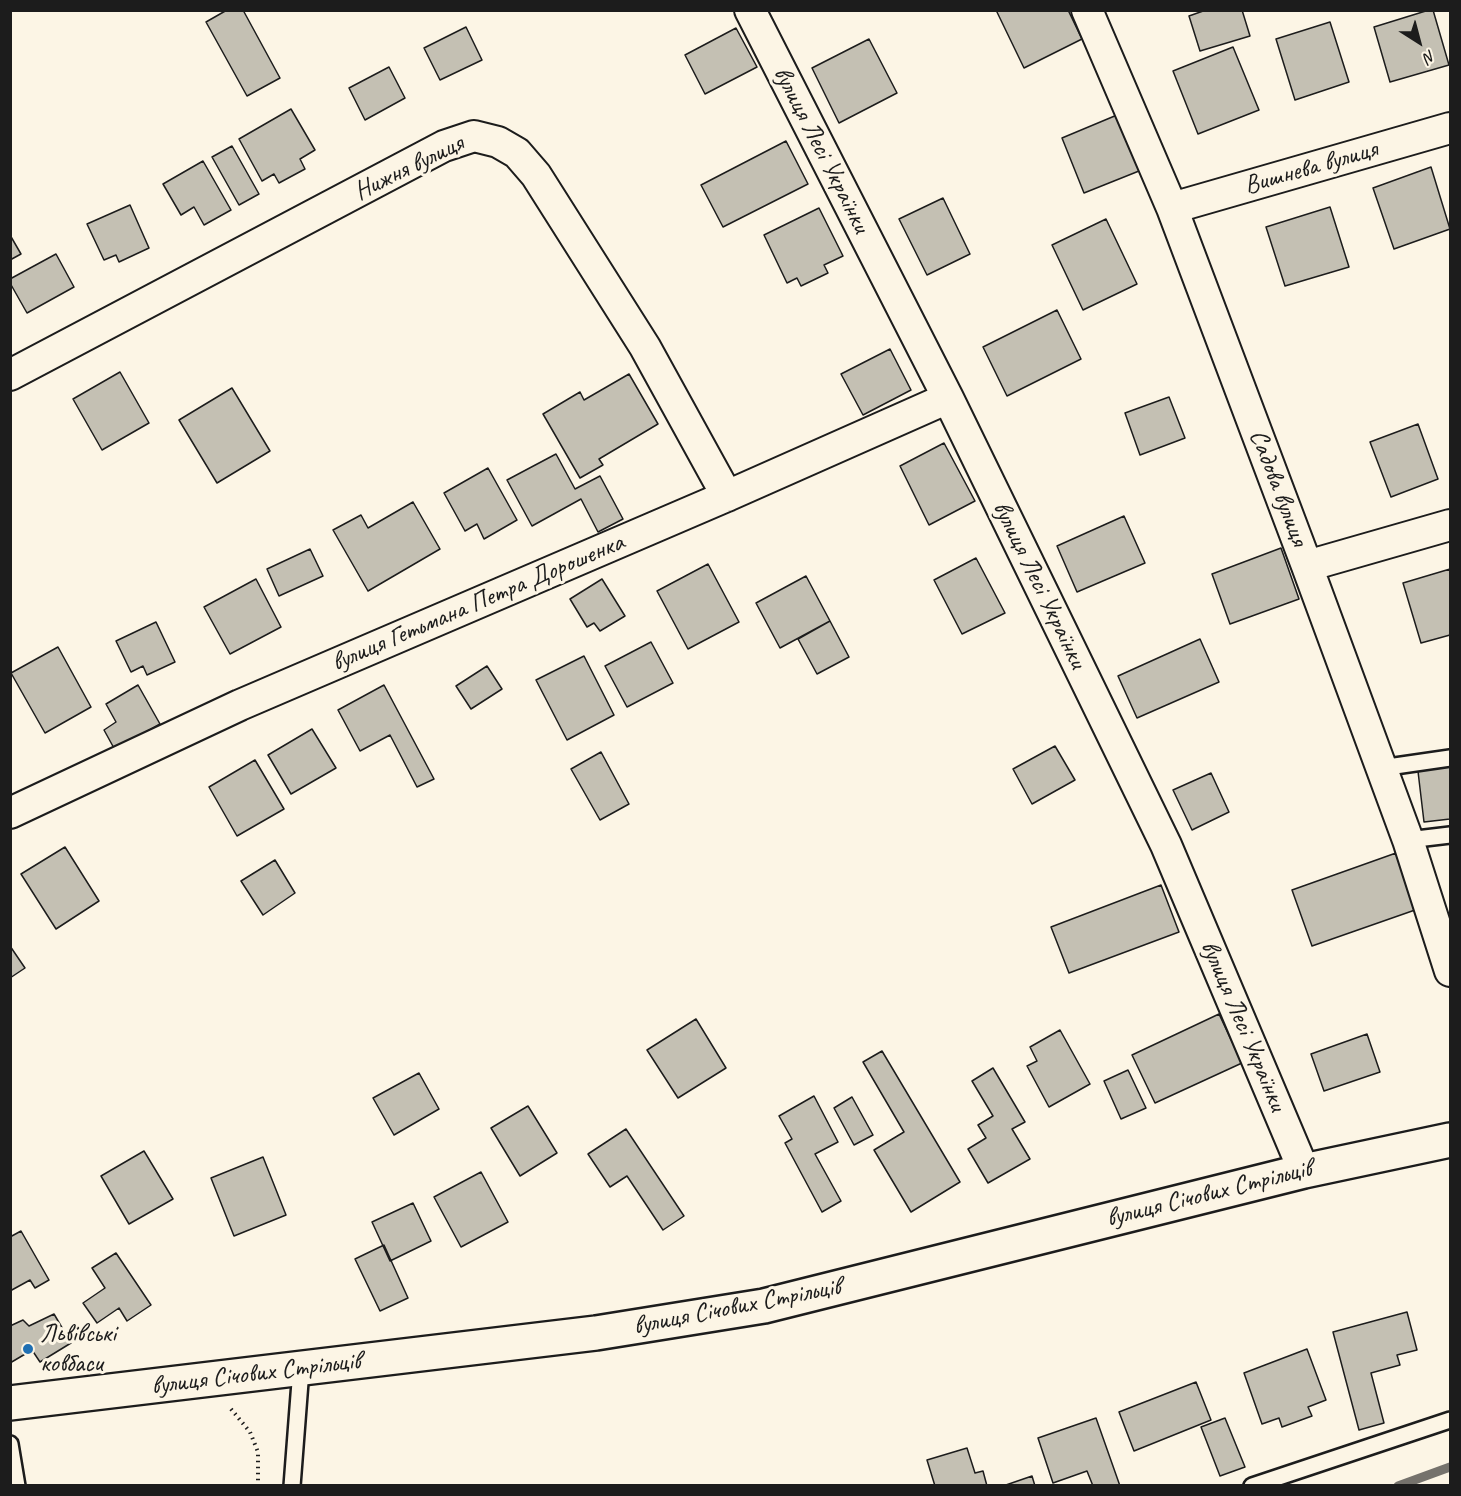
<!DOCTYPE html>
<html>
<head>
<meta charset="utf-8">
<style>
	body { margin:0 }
	#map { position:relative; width:1461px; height:1496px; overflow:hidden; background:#fcf5e5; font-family:Caveat,sans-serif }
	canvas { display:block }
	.frame { position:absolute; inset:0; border:12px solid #1c1c1c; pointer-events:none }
	.north { position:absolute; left:1389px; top:12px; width:60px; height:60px; -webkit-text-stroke:4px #fcf5e5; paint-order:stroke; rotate:144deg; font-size:16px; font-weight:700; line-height:24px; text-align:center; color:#1c1c1c }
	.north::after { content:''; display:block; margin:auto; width:21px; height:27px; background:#1c1c1c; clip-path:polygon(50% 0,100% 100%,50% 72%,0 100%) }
</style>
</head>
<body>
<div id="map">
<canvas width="1461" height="1496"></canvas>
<div class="frame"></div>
<div class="north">N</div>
</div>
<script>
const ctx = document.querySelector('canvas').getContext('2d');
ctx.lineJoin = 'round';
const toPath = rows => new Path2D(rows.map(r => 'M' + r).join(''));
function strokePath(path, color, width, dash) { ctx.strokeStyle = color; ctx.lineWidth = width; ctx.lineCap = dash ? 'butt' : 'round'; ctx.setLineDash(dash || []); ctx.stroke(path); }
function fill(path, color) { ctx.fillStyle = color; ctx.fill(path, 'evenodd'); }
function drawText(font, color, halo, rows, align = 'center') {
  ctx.font = font + ' Caveat,sans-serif'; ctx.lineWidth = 6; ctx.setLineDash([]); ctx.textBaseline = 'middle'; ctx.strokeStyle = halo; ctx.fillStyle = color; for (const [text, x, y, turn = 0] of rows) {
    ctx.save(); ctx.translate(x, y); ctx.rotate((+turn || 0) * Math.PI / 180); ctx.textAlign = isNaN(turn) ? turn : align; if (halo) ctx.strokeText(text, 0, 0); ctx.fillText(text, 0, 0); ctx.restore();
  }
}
const stream = toPath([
	[1398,1486,1450,1467]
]);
const building = toPath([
	[227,10,243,10,280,78,247,96,206,22,227,10],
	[996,10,1068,10,1082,39,1024,68,996,10],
	[1206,10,1242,10,1250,36,1200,51,1189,16,1206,10],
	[1429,10,1433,10,1449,65,1390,82,1374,27,1429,10],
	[1330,22,1349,82,1295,100,1276,39,1330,22],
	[466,27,482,60,440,80,424,48,466,27],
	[736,28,757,67,705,94,685,55,736,28],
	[869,39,897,93,839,123,812,68,869,39],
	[1233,47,1259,110,1198,134,1173,71,1233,47],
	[389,67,405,98,365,120,349,88,389,67],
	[291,109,315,150,300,159,305,169,279,183,274,174,262,181,239,139,291,109],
	[1117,115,1139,171,1084,193,1062,138,1117,115],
	[786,141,808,184,723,227,701,185,786,141],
	[232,146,259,194,239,205,212,157,232,146],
	[203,161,231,210,204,225,194,207,181,215,163,184,203,161],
	[1431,167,1450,229,1394,249,1373,188,1431,167],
	[943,198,970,254,927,275,899,219,943,198],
	[130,205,149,248,119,262,116,255,104,260,87,224,130,205],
	[1330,207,1349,267,1285,286,1266,227,1330,207],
	[819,208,843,256,824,265,828,273,801,286,797,278,787,283,764,235,819,208],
	[1106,219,1137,284,1083,310,1052,245,1106,219],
	[10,235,21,254,10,260,10,235],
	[56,254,74,287,27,313,10,283,10,279,56,254],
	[1057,310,1081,359,1007,396,983,347,1057,310],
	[890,349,911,390,863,415,841,374,890,349],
	[120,372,149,423,102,450,73,399,120,372],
	[629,374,658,424,599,459,603,465,580,478,543,414,580,392,584,400,629,374],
	[232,388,270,451,217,483,179,420,232,388],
	[1169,397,1185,438,1140,455,1125,413,1169,397],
	[1418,424,1438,479,1391,497,1370,442,1418,424],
	[944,443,975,501,929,525,900,466,944,443],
	[556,454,575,489,600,476,623,519,598,532,581,499,532,526,507,480,556,454],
	[488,468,517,520,484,539,477,524,465,531,444,493,488,468],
	[413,502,440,549,368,591,333,530,361,515,368,528,413,502],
	[1124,516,1145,563,1077,592,1057,546,1124,516],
	[1281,548,1299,599,1230,624,1212,574,1281,548],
	[310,549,323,576,279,596,267,569,310,549],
	[976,558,1005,613,962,634,934,580,976,558],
	[708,564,739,622,688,649,657,591,708,564],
	[1450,569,1450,635,1421,643,1403,583,1450,569],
	[806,576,830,621,780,648,756,603,806,576],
	[256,579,281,627,230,654,204,607,256,579],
	[602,579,625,616,600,631,594,623,587,627,570,599,602,579],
	[830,621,849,657,817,674,798,639,830,621],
	[156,622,175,662,147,675,143,666,131,672,116,641,156,622],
	[1200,639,1219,682,1137,718,1118,676,1200,639],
	[651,642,673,683,627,707,605,666,651,642],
	[58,647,91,707,45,733,11,673,58,647],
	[584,656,614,715,567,740,536,680,584,656],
	[487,666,502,689,471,709,456,686,487,666],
	[138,685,160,724,115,750,104,730,116,722,106,704,138,685],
	[384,685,434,779,417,787,390,735,360,751,338,710,384,685],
	[312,729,336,768,291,794,268,755,312,729],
	[1055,746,1075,780,1032,804,1013,769,1055,746],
	[601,752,629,804,600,820,571,769,601,752],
	[1450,759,1450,819,1424,822,1417,763,1450,759],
	[255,760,284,809,237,836,209,787,255,760],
	[1211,773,1229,812,1192,830,1173,790,1211,773],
	[65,847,99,901,56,929,21,874,65,847],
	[1396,853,1415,910,1312,946,1292,890,1396,853],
	[275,860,295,893,263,915,241,881,275,860],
	[1161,885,1179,932,1069,973,1051,927,1161,885],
	[10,946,25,968,10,978,10,946],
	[1219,1014,1242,1063,1155,1103,1132,1055,1219,1014],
	[696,1019,726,1068,678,1098,647,1050,696,1019],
	[1060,1030,1090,1084,1049,1107,1027,1066,1037,1061,1030,1047,1060,1030],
	[1367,1034,1380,1072,1324,1091,1311,1054,1367,1034],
	[882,1051,960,1182,911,1212,874,1150,904,1132,863,1062,882,1051],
	[993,1068,1025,1122,1012,1129,1030,1159,988,1183,968,1149,986,1138,978,1125,993,1116,972,1081,993,1068],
	[1128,1070,1146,1108,1121,1119,1104,1081,1128,1070],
	[419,1073,439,1109,394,1135,373,1098,419,1073],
	[814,1096,838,1142,815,1154,841,1201,822,1212,785,1143,792,1139,779,1116,814,1096],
	[852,1097,873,1135,854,1145,834,1108,852,1097],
	[528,1106,557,1153,520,1176,491,1128,528,1106],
	[626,1129,684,1216,663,1230,627,1176,610,1187,588,1154,626,1129],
	[144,1151,173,1199,129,1224,101,1176,144,1151],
	[263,1157,286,1215,234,1236,211,1178,263,1157],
	[481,1172,508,1222,461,1247,434,1197,481,1172],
	[413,1203,431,1241,390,1261,372,1222,413,1203],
	[21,1231,49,1280,35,1288,30,1280,10,1291,10,1237,21,1231],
	[384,1245,408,1298,380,1311,355,1259,384,1245],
	[116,1253,151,1305,127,1321,119,1308,97,1323,83,1303,105,1288,92,1268,116,1253],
	[1407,1312,1417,1350,1397,1355,1400,1365,1371,1373,1384,1423,1359,1430,1333,1332,1407,1312],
	[54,1314,71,1343,40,1362,32,1350,10,1363,10,1326,23,1320,29,1326,54,1314],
	[1307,1349,1326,1400,1308,1407,1312,1416,1282,1427,1279,1418,1262,1424,1244,1373,1307,1349],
	[1196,1382,1211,1420,1134,1451,1119,1412,1196,1382],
	[1096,1418,1120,1486,1093,1486,1087,1471,1053,1483,1038,1438,1096,1418],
	[1225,1418,1245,1467,1220,1476,1201,1427,1225,1418],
	[967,1448,975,1473,983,1471,987,1486,935,1486,927,1460,967,1448],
	[1032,1476,1035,1486,1003,1486,1032,1476]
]);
const path = toPath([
	[231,1409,250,1432,258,1452,258,1486]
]);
const service = toPath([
	[1381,768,1450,758],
	[1408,840,1450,835],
	[10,1444,17,1486],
	[292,1486,301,1369],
	[1252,1486,1450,1420]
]);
const minor = toPath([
	[750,10,948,398,1166,845,1304,1171],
	[1087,10,1172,208,1307,566,1408,840,1450,971],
	[1172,208,1450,128],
	[10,375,444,146,474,136,498,142,517,153,536,175,645,347,727,496],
	[1307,566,1450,525],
	[10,813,240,705,727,496,948,398]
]);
const tertiary = toPath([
	[10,1403,596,1333,764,1306,1304,1171,1450,1140]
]);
const markers = [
	[28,1349,6,"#1f6fb2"]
];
const streetNames = [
	["вулиця Лесі Українки",821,150,63],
	["Нижня вулиця",409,168,-26],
	["Вишнева вулиця",1311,168,-16],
	["Садова вулиця",1278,488,69],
	["вулиця Лесі Українки",1039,585,64],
	["вулиця Гетьмана Петра Дорошенка",478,603,-23],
	["вулиця Лесі Українки",1243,1026,67],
	["вулиця Січових Стрільців",1209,1194,-14],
	["вулиця Січових Стрільців",737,1307,-11],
	["вулиця Січових Стрільців",256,1374,-7]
];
const poiNames = [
	["Львівські",40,1334],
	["ковбаси",40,1364]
];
strokePath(stream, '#75726c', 9);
fill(building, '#c4c0b3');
strokePath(building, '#1c1c1c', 1.5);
strokePath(service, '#1c1c1c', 20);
strokePath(minor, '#1c1c1c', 34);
strokePath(tertiary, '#1c1c1c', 38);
strokePath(path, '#1c1c1c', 4, [1.5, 4.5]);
strokePath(service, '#fcf5e5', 15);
strokePath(minor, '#fcf5e5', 30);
strokePath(tertiary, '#fcf5e5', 33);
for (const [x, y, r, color] of markers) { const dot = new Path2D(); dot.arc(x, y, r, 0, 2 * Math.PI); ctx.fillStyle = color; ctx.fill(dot); strokePath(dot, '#fcf5e5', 2); }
drawText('26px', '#1c1c1c', '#fcf5e5', streetNames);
drawText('26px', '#1c1c1c', '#fcf5e5', poiNames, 'left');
</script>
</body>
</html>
